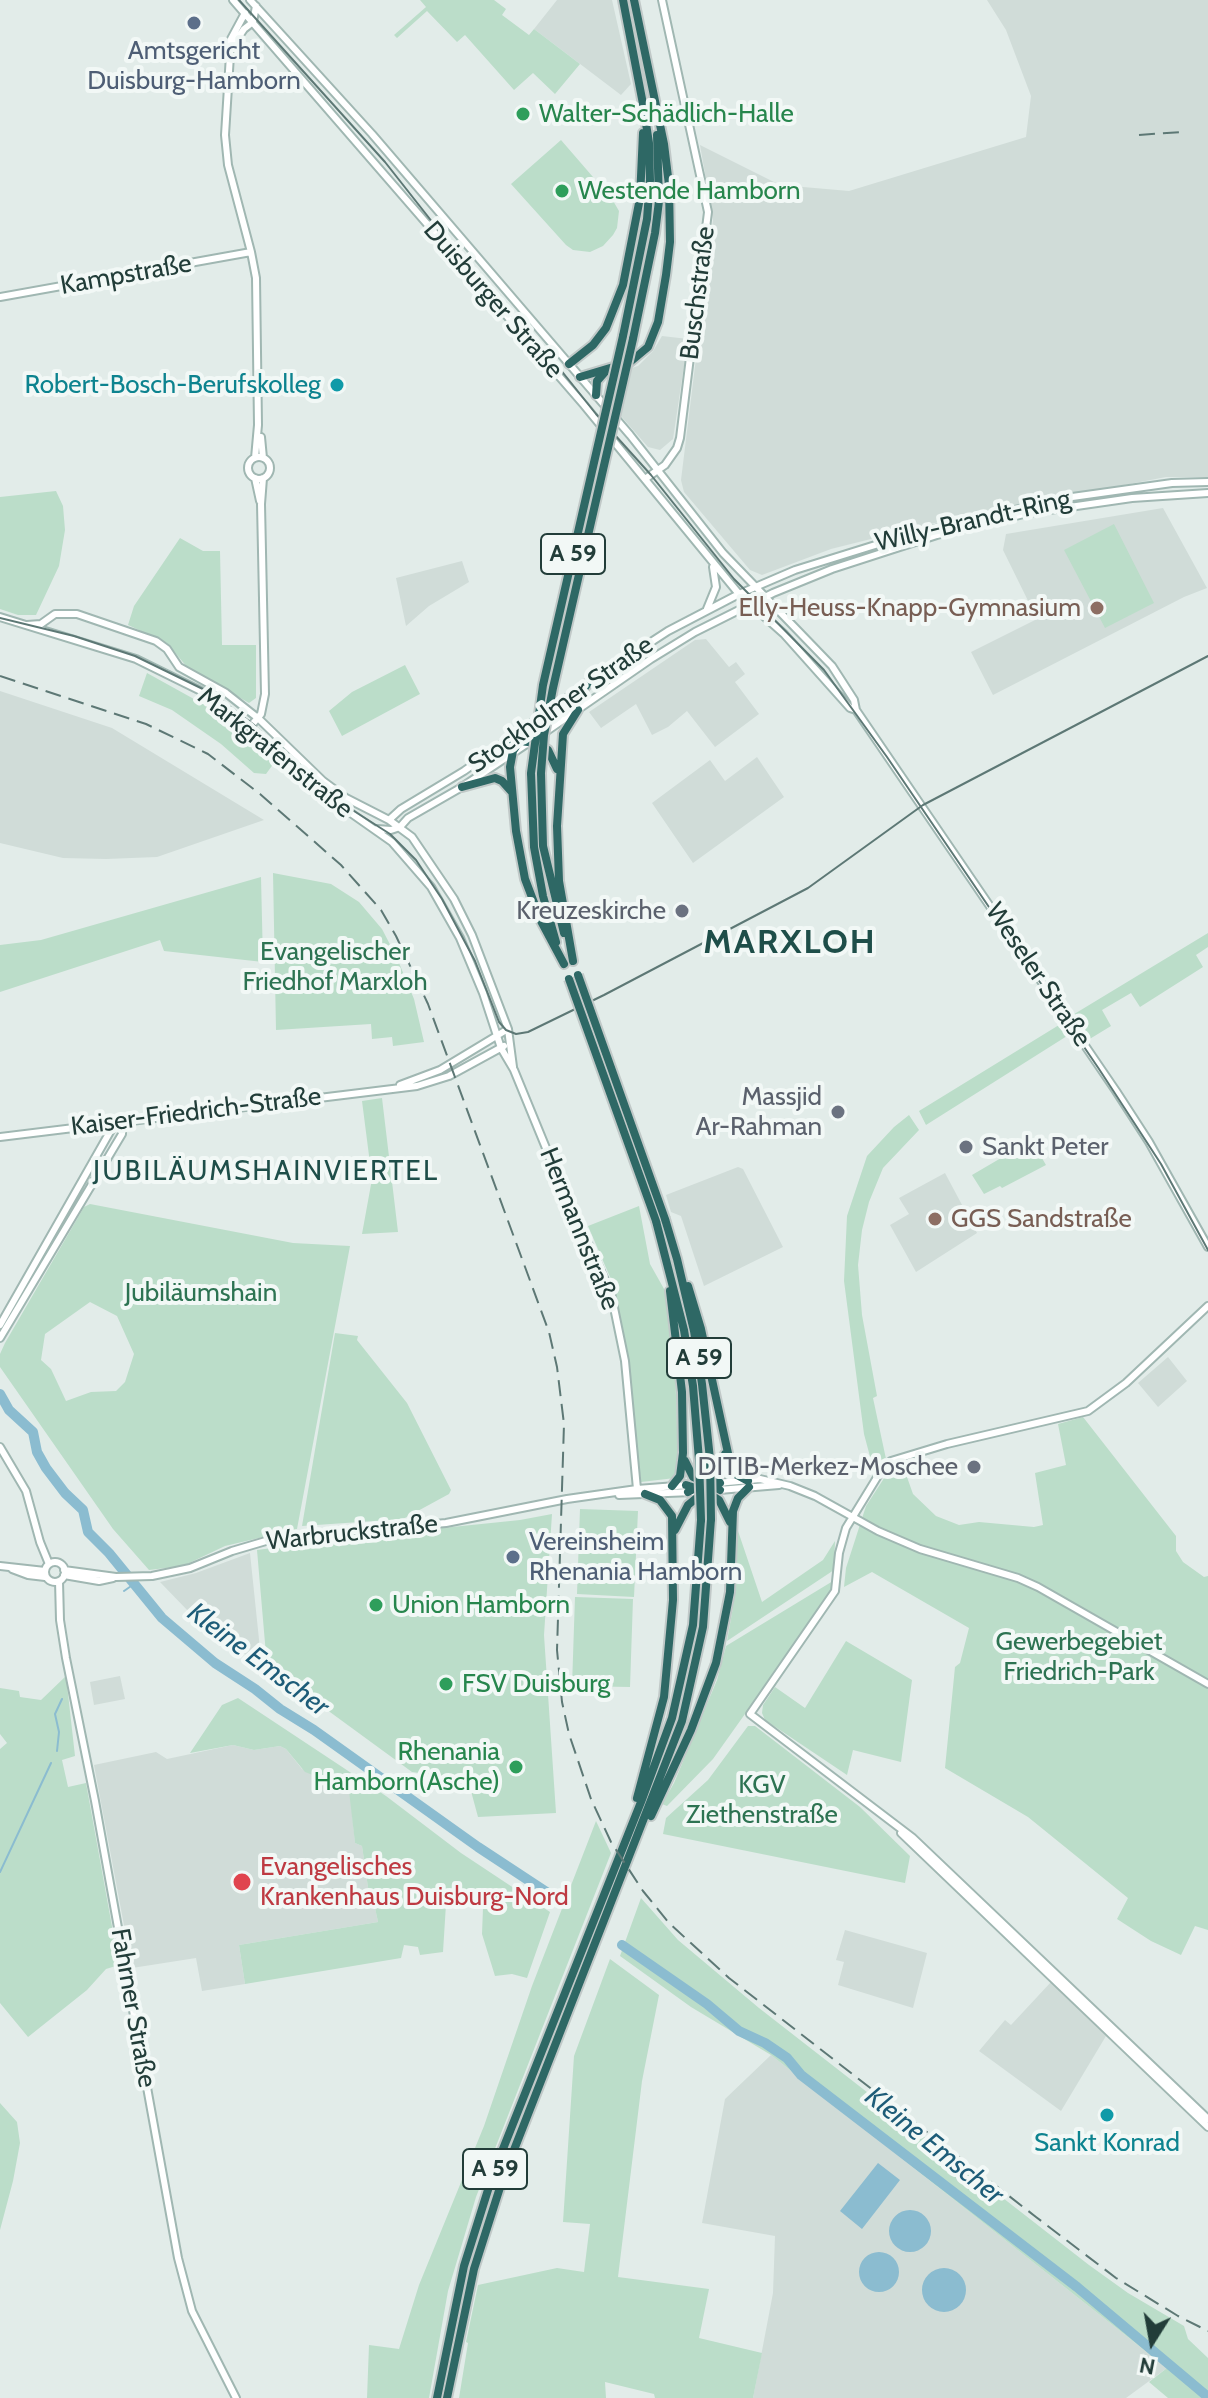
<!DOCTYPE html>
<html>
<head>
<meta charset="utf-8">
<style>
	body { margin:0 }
	#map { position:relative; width:1208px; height:2398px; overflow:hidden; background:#e2ece9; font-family:Cabin,sans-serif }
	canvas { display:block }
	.north { position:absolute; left:1112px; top:2302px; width:80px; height:80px; -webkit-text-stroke:6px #f2f8f6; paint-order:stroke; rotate:191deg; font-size:22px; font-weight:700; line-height:32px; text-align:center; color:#223d39 }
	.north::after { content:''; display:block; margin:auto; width:28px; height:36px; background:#223d39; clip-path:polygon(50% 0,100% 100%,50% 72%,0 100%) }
</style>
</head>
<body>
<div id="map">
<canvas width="1208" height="2398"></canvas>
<div class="north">N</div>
</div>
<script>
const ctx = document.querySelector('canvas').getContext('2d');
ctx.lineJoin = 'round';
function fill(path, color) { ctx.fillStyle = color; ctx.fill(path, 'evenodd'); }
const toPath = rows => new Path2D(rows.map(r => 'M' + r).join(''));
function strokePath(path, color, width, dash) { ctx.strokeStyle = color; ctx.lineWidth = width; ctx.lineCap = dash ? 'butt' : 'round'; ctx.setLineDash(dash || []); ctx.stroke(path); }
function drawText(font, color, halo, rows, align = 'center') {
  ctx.font = font + ' Cabin,sans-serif'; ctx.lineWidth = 8; ctx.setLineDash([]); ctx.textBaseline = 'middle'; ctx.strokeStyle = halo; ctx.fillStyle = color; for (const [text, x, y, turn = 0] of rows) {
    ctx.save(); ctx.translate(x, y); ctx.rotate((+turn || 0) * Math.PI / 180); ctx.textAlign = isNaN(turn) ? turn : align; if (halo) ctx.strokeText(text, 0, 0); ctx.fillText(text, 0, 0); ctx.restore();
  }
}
const built = toPath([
	[557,0,612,0,631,84,621,95,534,29],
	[987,0,1208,0,1208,477,1166,477,963,516,831,549,762,575,750,570,684,492,681,480,713,220,700,145,780,185,849,191,1026,137,1031,96,1006,30],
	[662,336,688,339,673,439,660,450,648,447,613,407,622,371,638,366,653,351],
	[1163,508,1207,588,1184,597,993,695,971,652,1037,619,1003,550,1006,534],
	[462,561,469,582,429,606,406,626,396,578],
	[706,639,729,667,736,662,745,674,735,682,759,714,715,747,687,711,668,727,652,735,636,704,601,728,589,712,695,640],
	[0,691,112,728,264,820,157,857,106,859,63,858,0,843],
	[757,757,784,797,693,863,652,803,710,760,725,781],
	[738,1167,743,1169,783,1247,704,1286,681,1216,671,1212,666,1195],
	[945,1173,977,1233,916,1272,890,1225,909,1214,899,1198],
	[1168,1357,1187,1381,1158,1407,1138,1383],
	[250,1553,260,1649,261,1659,258,1664,189,1612,160,1582,196,1573],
	[120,1676,125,1699,94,1705,90,1682],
	[233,1745,254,1750,280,1746,286,1749,302,1769,350,1791,355,1843,362,1846,370,1901,374,1903,378,1922,239,1945,245,1984,202,1991,196,1958,132,1968,94,1765,156,1752,167,1759],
	[845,1930,927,1953,913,2008,838,1985,844,1962,836,1960],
	[1051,1982,1106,2036,1061,2111,979,2051,1005,2020,1011,2025],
	[771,2055,1167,2368,1126,2398,753,2398,773,2293,775,2236,702,2223,725,2099]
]);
const green = toPath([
	[420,0,494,0,506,9,502,15,529,35,534,29,580,64,555,94,533,73,514,90,465,35,457,42,427,11,397,38,394,35,426,7],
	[561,140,612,199,619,211,617,228,613,235,603,246,590,252,573,250,566,245,511,184],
	[56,491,63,506,65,530,59,566,36,615,18,615,0,609,0,497],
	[1114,524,1154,603,1105,628,1064,550],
	[180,538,203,551,220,551,222,645,256,645,256,698,249,703,187,667,167,643,128,625,134,606],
	[405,665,420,694,342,736,329,711,352,692],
	[147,673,221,714,274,763,266,774,254,773,221,744,172,710,139,696],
	[273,873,331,884,359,902,382,929,397,958,414,999,424,1042,393,1046,392,1037,372,1039,371,1024,276,1030],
	[261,877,263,962,164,951,160,940,0,992,0,945,41,940],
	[1208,933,1208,947,1196,955,1203,967,1140,1007,1131,993,1102,1010,1111,1026,1088,1040,1071,1016],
	[1059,1025,1067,1036,926,1125,919,1111],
	[382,1098,398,1232,362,1234,372,1179,362,1101],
	[909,1115,919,1130,883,1168,869,1202,862,1230,858,1265,862,1315,877,1396,873,1398,886,1459,872,1464,864,1434,844,1281,847,1216,867,1156,894,1127],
	[1036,1148,1046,1165,1002,1188,1000,1186,984,1194,972,1175,1013,1151,1015,1154,1024,1150,1027,1153],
	[90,1204,293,1243,350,1246,297,1529,225,1546,183,1566,149,1570,113,1529,0,1367,0,1354,5,1343,84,1207],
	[90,1302,117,1316,134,1354,125,1382,116,1391,91,1392,66,1401,51,1369,41,1360,45,1334],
	[639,1206,650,1264,668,1296,675,1363,678,1462,675,1478,641,1482,620,1318,610,1277,588,1226],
	[335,1333,358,1336,357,1340,407,1403,451,1490,449,1494,403,1519,302,1526],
	[1083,1417,1176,1536,1176,1551,1183,1562,1204,1577,1208,1576,1208,1930,1195,1926,1181,1955,1151,1941,1117,1919,1128,1898,1028,1817,945,1768,955,1667,960,1663,969,1628,872,1572,844,1587,846,1568,866,1506,892,1466,902,1463,913,1494,936,1516,959,1525,979,1522,1034,1527,1043,1525,1035,1473,1066,1465,1058,1424],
	[580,1509,638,1511,634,1597,577,1594],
	[552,1514,544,1635,556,1813,478,1817,468,1780,412,1772,267,1666,257,1550,365,1536,520,1520],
	[737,1528,762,1602,823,1560,835,1541,834,1570,727,1641,733,1607],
	[833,1581,831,1591,816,1614,713,1759,667,1806,662,1804,674,1783,717,1680,726,1646],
	[575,1597,633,1599,630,1687,572,1686],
	[846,1641,912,1680,901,1762,853,1750,847,1775,765,1720,762,1713,763,1705,775,1687,805,1708],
	[66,1676,75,1756,62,1760,68,1787,86,1783,119,1965,106,1969,87,1990,28,2037,0,2003,0,1749,7,1743,0,1734,0,1688,19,1691,20,1697,41,1700],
	[238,1698,386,1796,461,1853,550,1912,527,1978,512,1974,495,1976,482,1934,483,1908,471,1889,458,1900,446,1904,443,1952,420,1955,418,1947,404,1945,401,1958,245,1984,239,1945,378,1922,374,1903,370,1901,362,1846,355,1843,349,1791,338,1790,334,1783,305,1772,286,1749,280,1746,254,1750,233,1745,190,1753,222,1705],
	[748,1726,755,1726,860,1807,910,1856,905,1883,663,1834,666,1818,708,1780],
	[596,1821,611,1853,476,2197,448,2291,429,2398,367,2398,369,2345,399,2349,419,2285,484,2126,532,1986],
	[641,1898,678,1940,759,2008,1089,2265,1128,2293,1184,2326,1188,2339,1208,2358,1208,2398,1168,2398,1149,2382,1167,2368,771,2055,691,2007,620,1956],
	[610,1959,659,1995,642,2081,618,2277,709,2289,699,2338,762,2353,753,2398,655,2398,654,2394,605,2382,606,2398,459,2398,468,2343,466,2342,478,2285,557,2268,584,2272,590,2224,563,2222,574,2056],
	[0,2103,17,2122,20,2143,13,2181,0,2230]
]);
const water = toPath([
	[878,2163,900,2180,862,2229,840,2211],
	'889 2231a21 21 0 1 1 42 0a21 21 0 1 1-42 0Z',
	'859 2272a20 20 0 1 1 40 0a20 20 0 1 1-40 0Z',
	'922 2290a22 22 0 1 1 44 0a22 22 0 1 1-44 0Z'
]);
const stream = toPath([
	[124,1591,134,1584],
	[57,1751,59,1732,55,1714,62,1699],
	[0,1872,51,1763]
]);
const river = toPath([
	[0,1394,9,1410,33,1432,37,1452,46,1468,65,1493,83,1510,88,1532,109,1553,162,1618,215,1663,255,1689,280,1709,314,1730,478,1847,557,1899],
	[622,1945,707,2004,739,2031,765,2043,787,2058,801,2075,1077,2287,1208,2397]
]);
const secondary = toPath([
	[233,0,584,405,739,594,784,634,850,708,856,710,1116,1091,1149,1142,1208,1247],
	[250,0,372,134,630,435,723,553,832,666,854,700,856,710],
	[245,13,231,39,225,135,228,165,251,252,256,278,258,425,255,458],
	[233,45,244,29,253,22,256,6],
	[0,297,251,252],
	[261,437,263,458],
	'248 468a11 11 0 1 1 22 0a11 11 0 1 1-22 0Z',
	[255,478,260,501],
	[645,479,665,465,677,448,680,438,708,212,662,0],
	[707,609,716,587,713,567],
	[0,617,136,659,207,694,250,727,301,778,392,842,431,887,460,938,483,993,501,1048,514,1070,562,1187,611,1293,625,1361,637,1489],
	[27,625,41,624,55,614,77,614,156,641,167,649,179,667,226,693,259,719,323,781,346,798,389,820,412,837,454,899,472,935,508,1029,513,1067],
	[250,727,261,714,265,694,261,504,263,478],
	[544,733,651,659,695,632,773,593,832,569,937,535,1028,513,1132,498,1208,493],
	[389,820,401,809,464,771,588,683,668,631,739,594,795,570,901,537,1065,498,1172,483,1208,482],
	[377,829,391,830,400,827,408,818,462,787,531,741],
	[400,1085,440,1070,508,1029],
	[0,1137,417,1086,449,1076,504,1046],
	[1208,1306,1126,1383,1088,1411,947,1444,891,1461,884,1466,846,1528,839,1553,835,1591,750,1714,913,1838,1208,2119],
	[0,1325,115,1123],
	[0,1338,122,1134,122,1122],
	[0,1447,26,1491,40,1542,49,1564],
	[717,1483,760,1479,790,1486,815,1496,878,1531,920,1549,1018,1578,1038,1587,1208,1684],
	[719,1490,779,1485],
	[619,1495,692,1492],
	'45 1572a10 10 0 1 1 20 0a10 10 0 1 1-20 0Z',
	[0,1566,45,1571],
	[12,1569,28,1575,45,1577],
	[64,1570,116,1577,152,1576,190,1568,232,1551,276,1538,446,1523,567,1499,637,1489,689,1485],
	[64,1575,99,1581,113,1578],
	[59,1581,60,1620,66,1658,95,1801,178,2258,192,2311,236,2398],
	[901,1833,1208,2127]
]);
const highway = toPath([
	[623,336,647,219,650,180,649,143,643,104,623,0],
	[633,339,655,233,659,201,657,135],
	[569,364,593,345,606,328,623,285,640,198,643,133],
	[580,377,630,362,648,347,658,322,666,275,670,242,669,185,664,144,634,0],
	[596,395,597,381,605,372],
	[497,748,520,741,536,743,548,750,557,769],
	[531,773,534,847,543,896,556,942],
	[541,773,543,846,564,933],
	[462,787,495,778,502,781,511,791],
	[573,961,559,881,557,826,563,734,578,710],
	[564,964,541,921,525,879,516,831,510,767,513,751,520,741,563,709,581,693,588,683],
	[665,1219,677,1259,694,1331,702,1384,710,1459],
	[656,1221,684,1330,693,1386,699,1460],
	[688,1286,701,1329,731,1467,737,1475,748,1481],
	[670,1291,682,1392,683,1453,680,1476,672,1486],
	[685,1461,693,1477,720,1490],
	[686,1485,705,1491,719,1500,730,1522],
	[688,1492,719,1475,725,1454],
	[675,1530,688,1505,705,1491,720,1483],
	[637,1798,664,1697,673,1600,672,1516,660,1500,645,1494],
	[651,1816,691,1730,716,1663,730,1592,733,1511,738,1498,749,1487],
	[437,2398,464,2266,493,2174,641,1802,672,1718,693,1625,701,1520],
	[447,2398,474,2269,503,2178,682,1721,703,1627,711,1519]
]);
const tram = toPath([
	[239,0,385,162,448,242,540,344,596,414,651,475,734,579,824,670,887,757,1099,1069,1161,1164,1208,1250],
	[0,618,74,636,135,656,209,692,253,724,318,788,390,834,416,860,442,899,475,961,499,1022,506,1030,516,1034,528,1032,604,995,808,888,923,805,1208,656]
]);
const rail = toPath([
	[1139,135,1181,132],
	[0,676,146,724,208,754,260,794,341,865,381,910,396,936,428,1004,549,1332,557,1367,564,1424,557,1650,562,1702,569,1734,591,1799,611,1842,643,1891,669,1923,729,1978,1036,2217,1116,2278,1178,2316,1208,2331]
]);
const highwayBridge = toPath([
	[531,773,543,685,623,336],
	[541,773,544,735,553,688,633,339],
	[578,975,665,1219],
	[569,979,656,1221],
	[710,1459,711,1519],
	[699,1460,701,1520]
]);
const markers = [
	[194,23,8,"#5c6f8a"],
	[523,114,8,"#2e9e5b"],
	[562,191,8,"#2e9e5b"],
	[337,385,8,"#0f9aa8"],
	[1097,608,8,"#8d6e63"],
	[682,911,8,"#6b7280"],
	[838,1112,8,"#6b7280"],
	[966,1147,8,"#6b7280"],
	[935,1219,8,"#8d6e63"],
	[974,1467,8,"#6b7280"],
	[513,1557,8,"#5c6f8a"],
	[376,1605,8,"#2e9e5b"],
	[446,1684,8,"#2e9e5b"],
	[516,1767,8,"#2e9e5b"],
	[242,1882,10,"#e0444e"],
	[1107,2115,8,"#0f9aa8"]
];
const shields = [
	[573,554,64],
	[699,1358,64],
	[495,2169,64]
];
const shieldNames = [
	["A 59",573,554],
	["A 59",699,1358],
	["A 59",495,2169]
];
const serviceNames = [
	["Amtsgericht",194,51],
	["Duisburg-Hamborn",194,81],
	["Vereinsheim",529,1542,"left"],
	["Rhenania Hamborn",529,1572,"left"]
];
const leisureNames = [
	["Walter-Schädlich-Halle",539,114],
	["Westende Hamborn",578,191],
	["Union Hamborn",392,1605],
	["FSV Duisburg",462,1684],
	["Rhenania",500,1752,"right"],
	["Hamborn(Asche)",500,1782,"right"]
];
const streetNames = [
	["Kampstraße",126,275,-10],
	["Buschstraße",698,293,-83],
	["Duisburger Straße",493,300,49],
	["Willy-Brandt-Ring",973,521,-13],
	["Stockholmer Straße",561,705,-35],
	["Markgrafenstraße",275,753,39],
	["Weseler Straße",1038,975,56],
	["Kaiser-Friedrich-Straße",196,1112,-7],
	["Hermannstraße",579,1229,68],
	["Warbruckstraße",352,1533,-6],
	["Fahrner Straße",133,2008,80]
];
const cultureNames = [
	["Robert-Bosch-Berufskolleg",321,385],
	["Sankt Konrad",1107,2143,"center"]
];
const educationNames = [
	["Elly-Heuss-Knapp-Gymnasium",1081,608],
	["GGS Sandstraße",951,1219,"left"]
];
const worshipNames = [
	["Kreuzeskirche",666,911],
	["Massjid",822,1097],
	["Ar-Rahman",822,1127],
	["Sankt Peter",982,1147,"left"],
	["DITIB-Merkez-Moschee",958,1467]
];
const parkNames = [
	["Evangelischer",335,952],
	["Friedhof Marxloh",335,982],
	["Jubiläumshain",201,1293],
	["Gewerbegebiet",1079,1642],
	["Friedrich-Park",1079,1672],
	["KGV",762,1785],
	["Ziethenstraße",762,1815]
];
const healthNames = [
	["Evangelisches",260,1867],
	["Krankenhaus Duisburg-Nord",260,1897]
];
const neighbourhoodNames = [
	["JUBILÄUMSHAINVIERTEL",266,1172]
];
const waterNames = [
	["Kleine Emscher",258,1660,37],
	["Kleine Emscher",934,2146,39]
];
const districtNames = [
	["MARXLOH",790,943]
];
fill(built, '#d0dcd8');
fill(green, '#bbddc9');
fill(water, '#8bbcd0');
strokePath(stream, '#8bbcd0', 2);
strokePath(river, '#8bbcd0', 10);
strokePath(secondary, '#a0b7b2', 10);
strokePath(highway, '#c1c9c8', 12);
strokePath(secondary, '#fff', 6);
strokePath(highway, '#2e6865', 8);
strokePath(tram, '#5d7875', 2);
strokePath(rail, '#5d7875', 2, [16, 8]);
strokePath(highwayBridge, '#c1c9c8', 12, []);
strokePath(highwayBridge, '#2e6865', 8);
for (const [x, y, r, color] of markers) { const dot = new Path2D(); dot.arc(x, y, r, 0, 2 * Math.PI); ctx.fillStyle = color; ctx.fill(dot); strokePath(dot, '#f2f8f6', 3); }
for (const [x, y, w] of shields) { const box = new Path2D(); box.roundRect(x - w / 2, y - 20, w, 40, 6); ctx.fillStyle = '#f2f8f6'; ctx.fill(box); strokePath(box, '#223d39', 2); }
drawText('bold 24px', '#223d39', null, shieldNames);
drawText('26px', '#4e5e75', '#f2f8f6', serviceNames);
drawText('26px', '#27864d', '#f2f8f6', leisureNames, 'left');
drawText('26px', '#223d39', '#f2f8f6', streetNames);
drawText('26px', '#0d838f', '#f2f8f6', cultureNames, 'right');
drawText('26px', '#785e54', '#f2f8f6', educationNames, 'right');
drawText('26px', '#5b616d', '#f2f8f6', worshipNames, 'right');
drawText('26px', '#2d7352', '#f2f8f6', parkNames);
drawText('26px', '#be3a42', '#f2f8f6', healthNames, 'left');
ctx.letterSpacing = '2px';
drawText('28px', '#1e4e49', '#f2f8f6', neighbourhoodNames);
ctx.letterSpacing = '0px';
drawText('italic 28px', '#1d5c78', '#f2f8f6', waterNames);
ctx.letterSpacing = '2px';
drawText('bold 34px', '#1e4e49', '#f2f8f6', districtNames);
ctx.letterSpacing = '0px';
</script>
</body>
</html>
